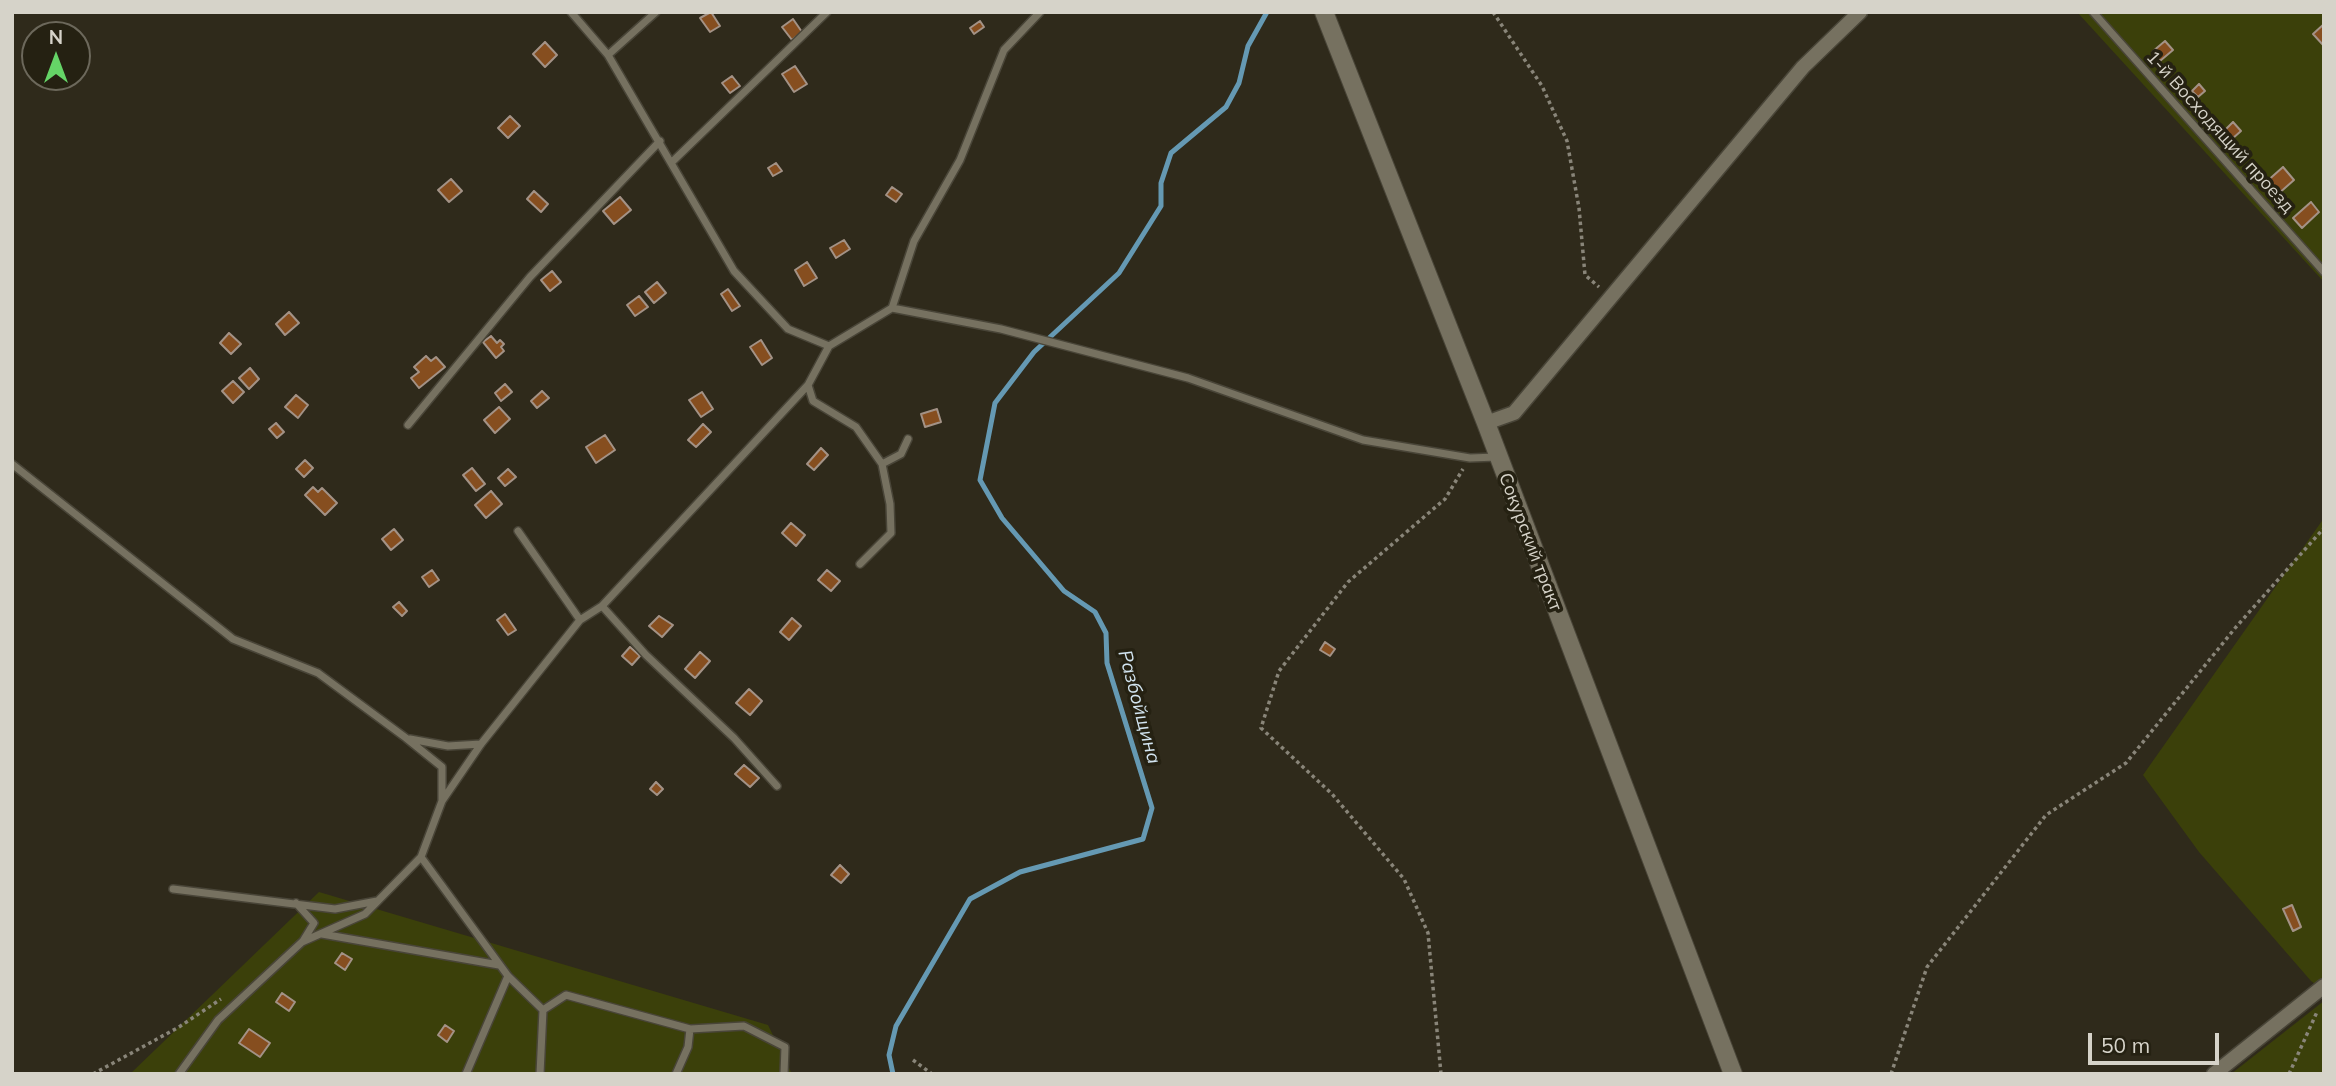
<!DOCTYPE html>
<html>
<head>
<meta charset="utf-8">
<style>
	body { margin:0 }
	#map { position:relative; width:2336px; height:1086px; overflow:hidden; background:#2f2a1b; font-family:Mulish,sans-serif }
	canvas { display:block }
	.frame { position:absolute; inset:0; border:14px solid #d6d3c9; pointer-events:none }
	.north { position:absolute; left:21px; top:21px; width:70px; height:70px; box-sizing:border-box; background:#252112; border:2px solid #6c685b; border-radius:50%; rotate:0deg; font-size:19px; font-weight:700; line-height:28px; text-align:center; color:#d6d3c9 }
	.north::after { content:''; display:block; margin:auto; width:24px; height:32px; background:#65d467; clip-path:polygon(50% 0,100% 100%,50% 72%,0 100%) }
	.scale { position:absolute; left:2088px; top:1033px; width:131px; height:32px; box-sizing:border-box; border:4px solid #d6d3c9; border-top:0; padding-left:9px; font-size:21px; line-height:24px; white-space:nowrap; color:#d6d3c9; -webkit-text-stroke:5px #252112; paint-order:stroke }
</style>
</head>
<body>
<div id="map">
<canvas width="2336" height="1086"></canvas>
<div class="frame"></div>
<div class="north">N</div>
<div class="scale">50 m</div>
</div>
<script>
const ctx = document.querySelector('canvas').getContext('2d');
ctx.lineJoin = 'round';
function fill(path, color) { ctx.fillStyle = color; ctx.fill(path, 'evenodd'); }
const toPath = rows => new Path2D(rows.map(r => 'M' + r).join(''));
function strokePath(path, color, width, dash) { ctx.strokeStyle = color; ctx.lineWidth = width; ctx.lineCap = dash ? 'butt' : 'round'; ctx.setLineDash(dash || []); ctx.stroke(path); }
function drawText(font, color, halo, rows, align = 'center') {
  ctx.font = font + ' Mulish,sans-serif'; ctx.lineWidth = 7; ctx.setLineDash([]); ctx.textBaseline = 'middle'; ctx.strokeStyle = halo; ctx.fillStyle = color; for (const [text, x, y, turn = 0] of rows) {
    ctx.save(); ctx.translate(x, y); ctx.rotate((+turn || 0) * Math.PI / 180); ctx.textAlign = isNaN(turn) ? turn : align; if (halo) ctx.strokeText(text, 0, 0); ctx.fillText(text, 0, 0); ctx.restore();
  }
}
const green = toPath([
	[2077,12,2324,12,2324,282],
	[2324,518,2324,990,2311,981,2199,852,2143,775],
	[319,892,768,1025,792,1074,130,1074],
	[2324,1001,2324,1074,2231,1074,2320,1004]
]);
const stream = toPath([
	[893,1074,889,1055,896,1026,970,899,1020,872,1143,839,1152,808,1107,663,1106,633,1095,612,1064,591,1002,518,980,480,995,403,1034,352,1119,273,1161,206,1161,183,1171,153,1226,107,1239,83,1248,46,1267,12]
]);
const building = toPath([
	[711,12,720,26,710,32,700,18,711,12],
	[793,19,802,32,792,40,782,27,793,19],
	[980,21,984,27,974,34,970,28,980,21],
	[2324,24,2324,46,2313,34,2324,24],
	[2165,41,2173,50,2160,61,2152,52,2165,41],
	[545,42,557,55,545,67,533,54,545,42],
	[795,66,807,84,794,92,782,74,795,66],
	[732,76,740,86,730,93,722,83,732,76],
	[2199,84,2205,91,2198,97,2192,91,2199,84],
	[510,116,520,126,508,138,498,128,510,116],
	[2233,122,2241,131,2232,139,2224,131,2233,122],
	[776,163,782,171,773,176,768,168,776,163],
	[2283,167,2294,180,2277,195,2265,183,2283,167],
	[451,179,462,191,449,202,438,190,451,179],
	[892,187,902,194,896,202,886,195,892,187],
	[534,191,548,204,541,212,527,199,534,191],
	[620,197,631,210,614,224,603,211,620,197],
	[2311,202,2319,212,2302,228,2293,218,2311,202],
	[844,240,850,249,836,258,830,248,844,240],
	[807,262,817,278,804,286,795,270,807,262],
	[552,271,561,282,550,291,541,280,552,271],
	[657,282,666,293,654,303,645,292,657,282],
	[728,289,740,306,732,311,721,294,728,289],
	[639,296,648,307,635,316,627,305,639,296],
	[289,312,299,323,285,335,276,324,289,312],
	[229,333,241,344,231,354,220,343,229,333],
	[491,336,497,343,500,340,504,344,501,347,504,351,496,358,483,342,491,336],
	[761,340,772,358,762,365,750,347,761,340],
	[426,356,431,361,436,357,445,367,419,388,411,378,419,372,414,367,426,356],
	[250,368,259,379,249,389,239,378,250,368],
	[233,381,244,392,233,403,222,391,233,381],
	[505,384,512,392,501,401,495,393,505,384],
	[542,391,549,398,537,408,531,401,542,391],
	[702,392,713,409,701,417,689,400,702,392],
	[296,395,308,405,298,418,285,407,296,395],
	[499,407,510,419,495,433,484,420,499,407],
	[937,409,941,422,925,427,921,414,937,409],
	[276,423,284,432,277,438,269,429,276,423],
	[703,424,711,432,696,447,688,440,703,424],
	[605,435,615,450,596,463,586,447,605,435],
	[821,448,828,455,814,470,807,464,821,448],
	[305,460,313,468,304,477,296,469,305,460],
	[472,468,485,484,476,491,463,475,472,468],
	[508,469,516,477,505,486,498,478,508,469],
	[313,487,318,492,322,488,337,503,325,515,305,495,313,487],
	[491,491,502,504,486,518,475,505,491,491],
	[791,523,805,535,796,546,782,533,791,523],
	[394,529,403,540,391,550,382,539,394,529],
	[432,570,439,580,429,587,422,577,432,570],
	[827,570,840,581,831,591,818,580,827,570],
	[399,602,407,611,402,616,393,607,399,602],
	[505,614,516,630,508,635,497,620,505,614],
	[659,616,673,625,662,637,649,626,659,616],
	[792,618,801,626,789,640,780,632,792,618],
	[1325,642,1335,649,1330,656,1320,650,1325,642],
	[630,647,640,656,632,665,622,656,630,647],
	[700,652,710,661,695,678,685,669,700,652],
	[749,689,762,701,750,715,736,703,749,689],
	[744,765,759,778,750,787,735,774,744,765],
	[656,782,663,789,657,795,650,789,656,782],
	[840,865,849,874,841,883,831,875,840,865],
	[2292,905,2301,927,2293,931,2283,909,2292,905],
	[342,953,352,959,345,970,335,963,342,953],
	[282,993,295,1002,289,1011,276,1002,282,993],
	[445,1025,454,1031,447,1042,438,1035,445,1025],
	[249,1029,270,1043,260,1057,239,1043,249,1029]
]);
const path = toPath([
	[1493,12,1542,86,1567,141,1579,208,1585,275,1599,287],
	[913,1060,932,1074],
	[93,1074,179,1027,221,999],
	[1441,1074,1428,933,1404,879,1332,794,1261,728,1279,671,1348,582,1445,499,1463,469],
	[1891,1074,1927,967,2046,815,2126,763,2236,627,2324,528],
	[2289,1074,2317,1012]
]);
const lane = toPath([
	[571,12,608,55,734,271,788,329,829,346],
	[2093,12,2324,272],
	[608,55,656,12],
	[672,162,827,12],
	[892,308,914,241,960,160,1004,50,1040,12],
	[808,385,813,401,856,427,882,464,890,504,891,533,860,564],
	[408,425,530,277,660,141],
	[12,464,233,639,318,673,406,738,442,767,442,801],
	[882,464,901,454,908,439],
	[518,531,580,620],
	[602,606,646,655,734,738,777,786],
	[410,739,448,746,481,744],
	[173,889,335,909,377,901],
	[296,903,314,923,303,941],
	[322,934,499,965],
	[543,1010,566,995,690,1029,744,1026,785,1047,784,1074],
	[179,1074,218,1020,302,942,365,914,421,857],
	[466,1074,508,976],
	[540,1074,543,1010,508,976,421,857,442,801,481,744,580,620,602,606,808,385,829,346,892,308,1001,329,1188,378,1363,440,1470,458,1497,457],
	[676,1074,688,1047,690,1029]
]);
const street = toPath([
	[1486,423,1514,413,1803,67,1860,12],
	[2214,1074,2324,986]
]);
const secondary = toPath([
	[1324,12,1486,423,1733,1074]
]);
const streetNames = [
	["1-й Восходящий проезд",2220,132,48],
	["Сокурский тракт",1530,542,69]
];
const waterNames = [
	["Разбойщина",1139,707,75]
];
fill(green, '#3b400a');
strokePath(stream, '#6599b3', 5);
fill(building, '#864e1f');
strokePath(building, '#a39286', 2);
strokePath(lane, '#494538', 10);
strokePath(street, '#494538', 17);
strokePath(secondary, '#494538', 20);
strokePath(path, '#898579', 3.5, [3.5, 3.5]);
strokePath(lane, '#767160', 7);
strokePath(street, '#767160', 14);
strokePath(secondary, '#767160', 18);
drawText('18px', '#d6d3c9', '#252112', streetNames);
drawText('italic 19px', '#d3e5f1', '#252112', waterNames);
</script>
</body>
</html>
